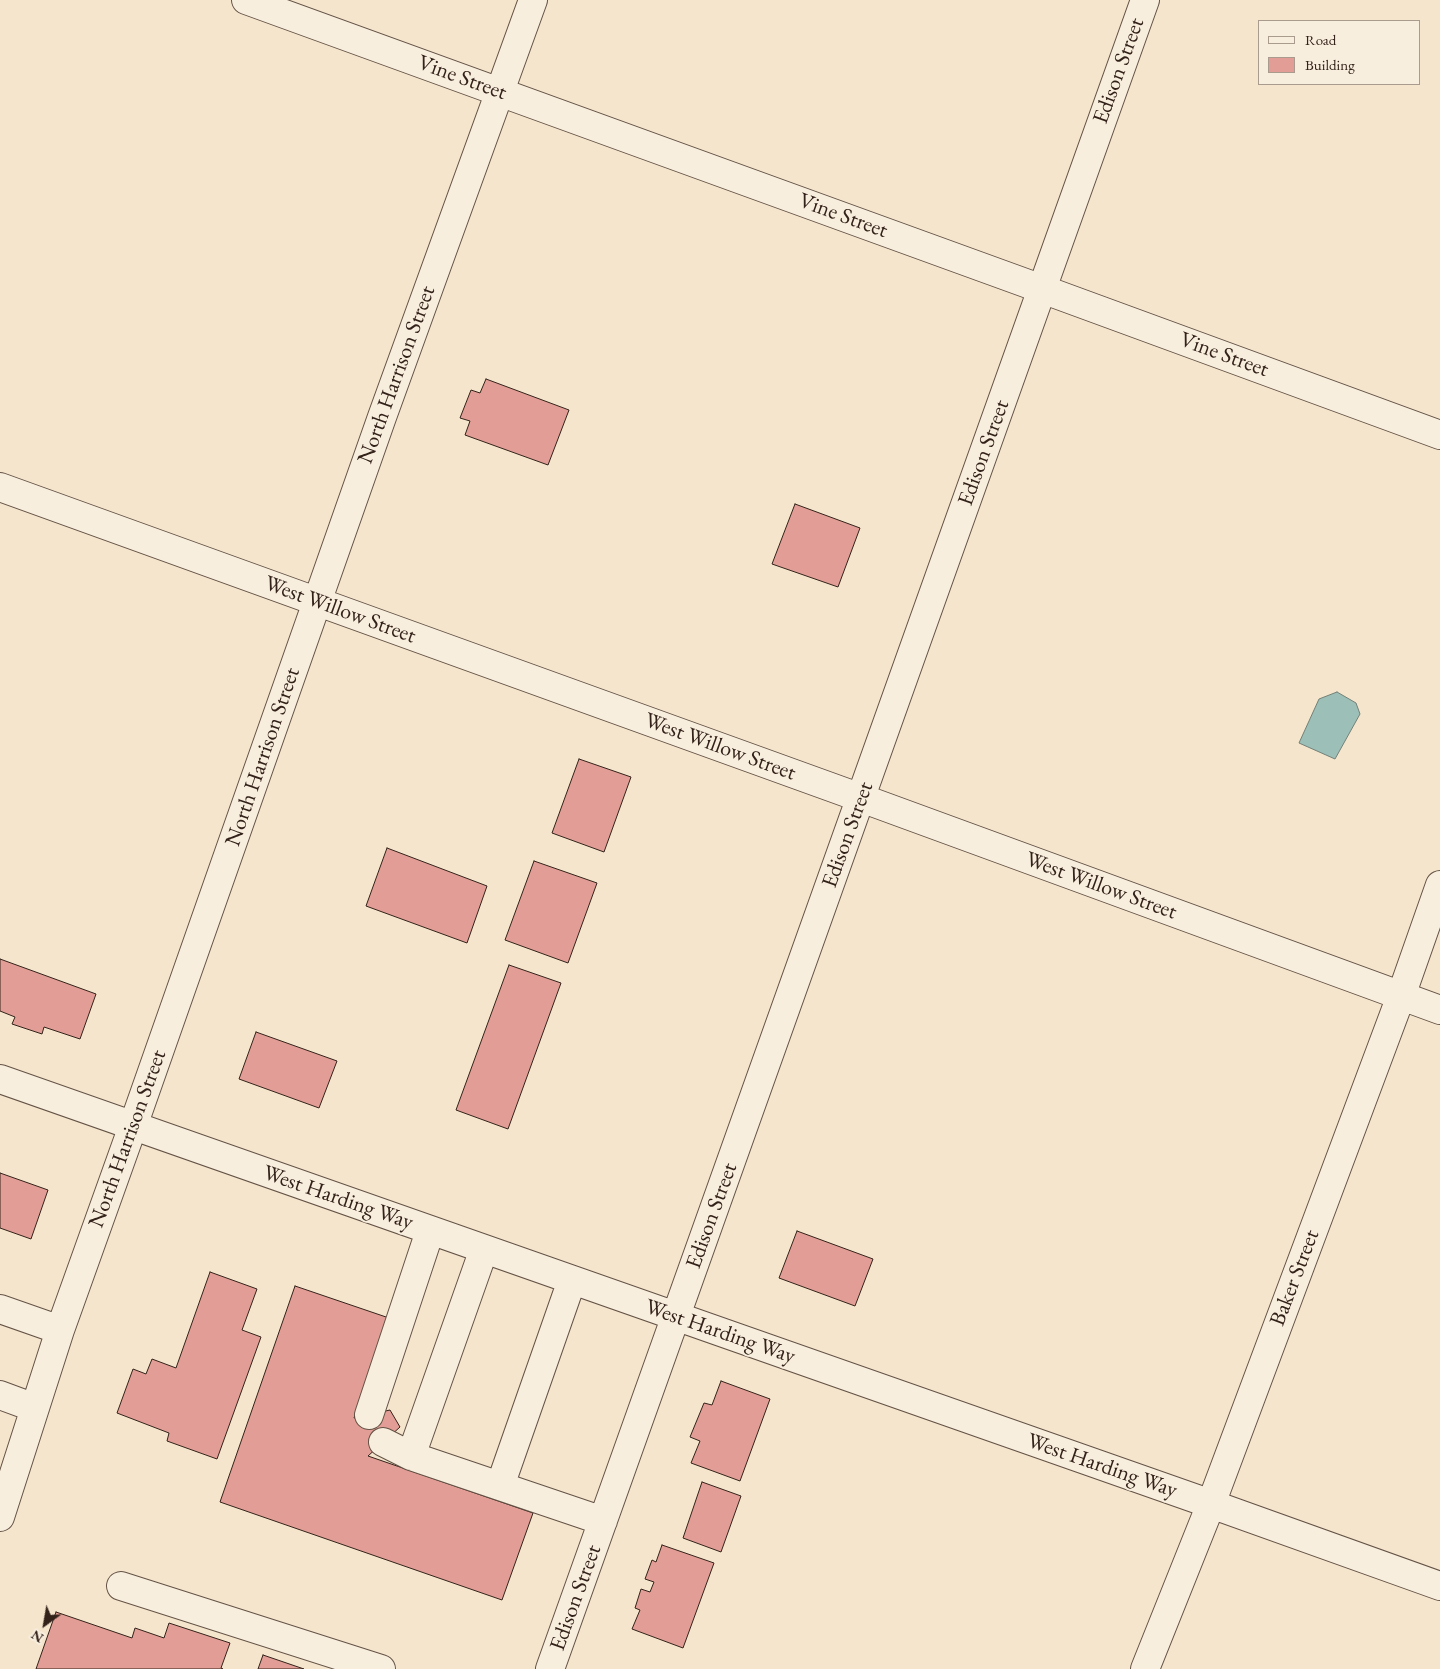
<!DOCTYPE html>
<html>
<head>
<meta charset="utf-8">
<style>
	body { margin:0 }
	#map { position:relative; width:1440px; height:1669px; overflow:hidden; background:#f5e5cc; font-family:"EB Garamond",serif }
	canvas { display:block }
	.legend { position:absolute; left:1258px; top:20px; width:162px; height:65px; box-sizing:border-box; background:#f8eede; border:1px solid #a99c8f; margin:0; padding:6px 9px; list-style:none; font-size:15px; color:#332219 }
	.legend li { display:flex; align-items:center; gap:10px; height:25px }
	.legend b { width:25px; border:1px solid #a99c8f }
	.north { position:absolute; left:20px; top:1599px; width:50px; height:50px; -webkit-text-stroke:4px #f8eede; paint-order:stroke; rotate:212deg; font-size:14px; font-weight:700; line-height:20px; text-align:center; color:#332219 }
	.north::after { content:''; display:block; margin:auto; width:18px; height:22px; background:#332219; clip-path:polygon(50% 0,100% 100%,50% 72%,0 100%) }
</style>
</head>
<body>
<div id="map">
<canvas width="1440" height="1669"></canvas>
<ul class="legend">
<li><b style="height:6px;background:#f8eede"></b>Road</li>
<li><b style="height:14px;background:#e29e96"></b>Building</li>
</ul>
<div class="north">N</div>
</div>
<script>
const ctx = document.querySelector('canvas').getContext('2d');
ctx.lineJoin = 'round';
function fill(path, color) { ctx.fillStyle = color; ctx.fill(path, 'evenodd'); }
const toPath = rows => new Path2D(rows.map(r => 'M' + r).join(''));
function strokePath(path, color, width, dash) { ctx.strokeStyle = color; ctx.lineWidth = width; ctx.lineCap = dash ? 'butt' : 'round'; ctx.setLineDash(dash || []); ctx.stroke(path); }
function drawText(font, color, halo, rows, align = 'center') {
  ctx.font = font + ' "EB Garamond",serif'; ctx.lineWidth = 4; ctx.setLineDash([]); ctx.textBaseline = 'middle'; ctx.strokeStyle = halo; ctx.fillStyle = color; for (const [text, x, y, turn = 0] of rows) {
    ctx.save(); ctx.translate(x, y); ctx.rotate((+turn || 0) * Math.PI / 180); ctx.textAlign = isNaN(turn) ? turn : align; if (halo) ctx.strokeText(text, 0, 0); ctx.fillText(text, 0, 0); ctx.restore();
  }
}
const water = toPath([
	[1337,692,1356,703,1360,714,1335,759,1299,743,1319,699,1337,692]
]);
const building = toPath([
	[486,379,569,410,548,465,465,435,470,421,460,418,471,390,480,393,486,379],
	[795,504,860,528,838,587,772,564,795,504],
	[579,759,631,777,604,852,552,833,579,759],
	[387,848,487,886,467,943,366,906,387,848],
	[534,861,597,883,568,963,505,940,534,861],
	[0,959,96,994,80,1039,44,1027,42,1034,12,1024,15,1017,0,1011,0,959],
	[509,965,561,983,508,1129,456,1110,509,965],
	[256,1032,337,1061,319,1108,239,1079,256,1032],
	[0,1173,48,1190,31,1239,0,1228,0,1173],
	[797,1231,873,1259,855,1306,779,1278,797,1231],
	[210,1272,257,1289,242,1330,261,1337,217,1459,167,1441,169,1433,117,1413,133,1369,146,1374,152,1359,176,1368,210,1272],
	[295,1286,389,1318,354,1418,390,1410,400,1427,368,1456,533,1513,502,1600,220,1502,295,1286],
	[721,1381,770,1399,740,1481,691,1463,700,1441,690,1437,704,1403,712,1405,721,1381],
	[702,1482,741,1496,721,1552,683,1538,702,1482],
	[662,1545,714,1563,683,1648,632,1629,640,1610,635,1608,641,1589,650,1592,654,1582,645,1579,652,1560,656,1562,662,1545],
	[56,1612,132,1638,135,1628,164,1638,169,1623,230,1643,221,1668,223,1669,36,1669,56,1612],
	[263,1655,304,1669,258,1669,263,1655]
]);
const minor = toPath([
	[246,0,1042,289,1440,435],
	[0,487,861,798,1440,1010],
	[0,1079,1211,1504,1440,1586],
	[484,1249,411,1456,603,1521],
	[0,1309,60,1330],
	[0,1395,35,1408],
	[369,1415,430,1231],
	[383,1442,411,1456],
	[500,1486,572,1280],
	[0,1517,60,1330,133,1126,382,417,533,0],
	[121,1586,381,1669],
	[550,1669,1145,0],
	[1145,1669,1211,1504,1401,996,1440,885]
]);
const streetNames = [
	["Edison Street",1119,71,-70],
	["Vine Street",462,78,20],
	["Vine Street",843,216,20],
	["Vine Street",1224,355,20],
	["North Harrison Street",397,375,-70],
	["Edison Street",984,453,-70],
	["West Willow Street",340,610,20],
	["West Willow Street",720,747,20],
	["North Harrison Street",263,757,-71],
	["Edison Street",848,835,-70],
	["West Willow Street",1101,886,20],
	["North Harrison Street",128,1139,-70],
	["West Harding Way",338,1198,19],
	["Edison Street",712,1216,-70],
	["Baker Street",1295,1278,-69],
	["West Harding Way",720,1332,19],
	["West Harding Way",1102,1466,19],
	["Edison Street",576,1598,-70]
];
fill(water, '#9cbfb7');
strokePath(water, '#728078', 1);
fill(building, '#e29e96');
strokePath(building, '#332219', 1);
strokePath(minor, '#645346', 30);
strokePath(minor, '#f8eede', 28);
drawText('22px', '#332219', '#f8eede', streetNames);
</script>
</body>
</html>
